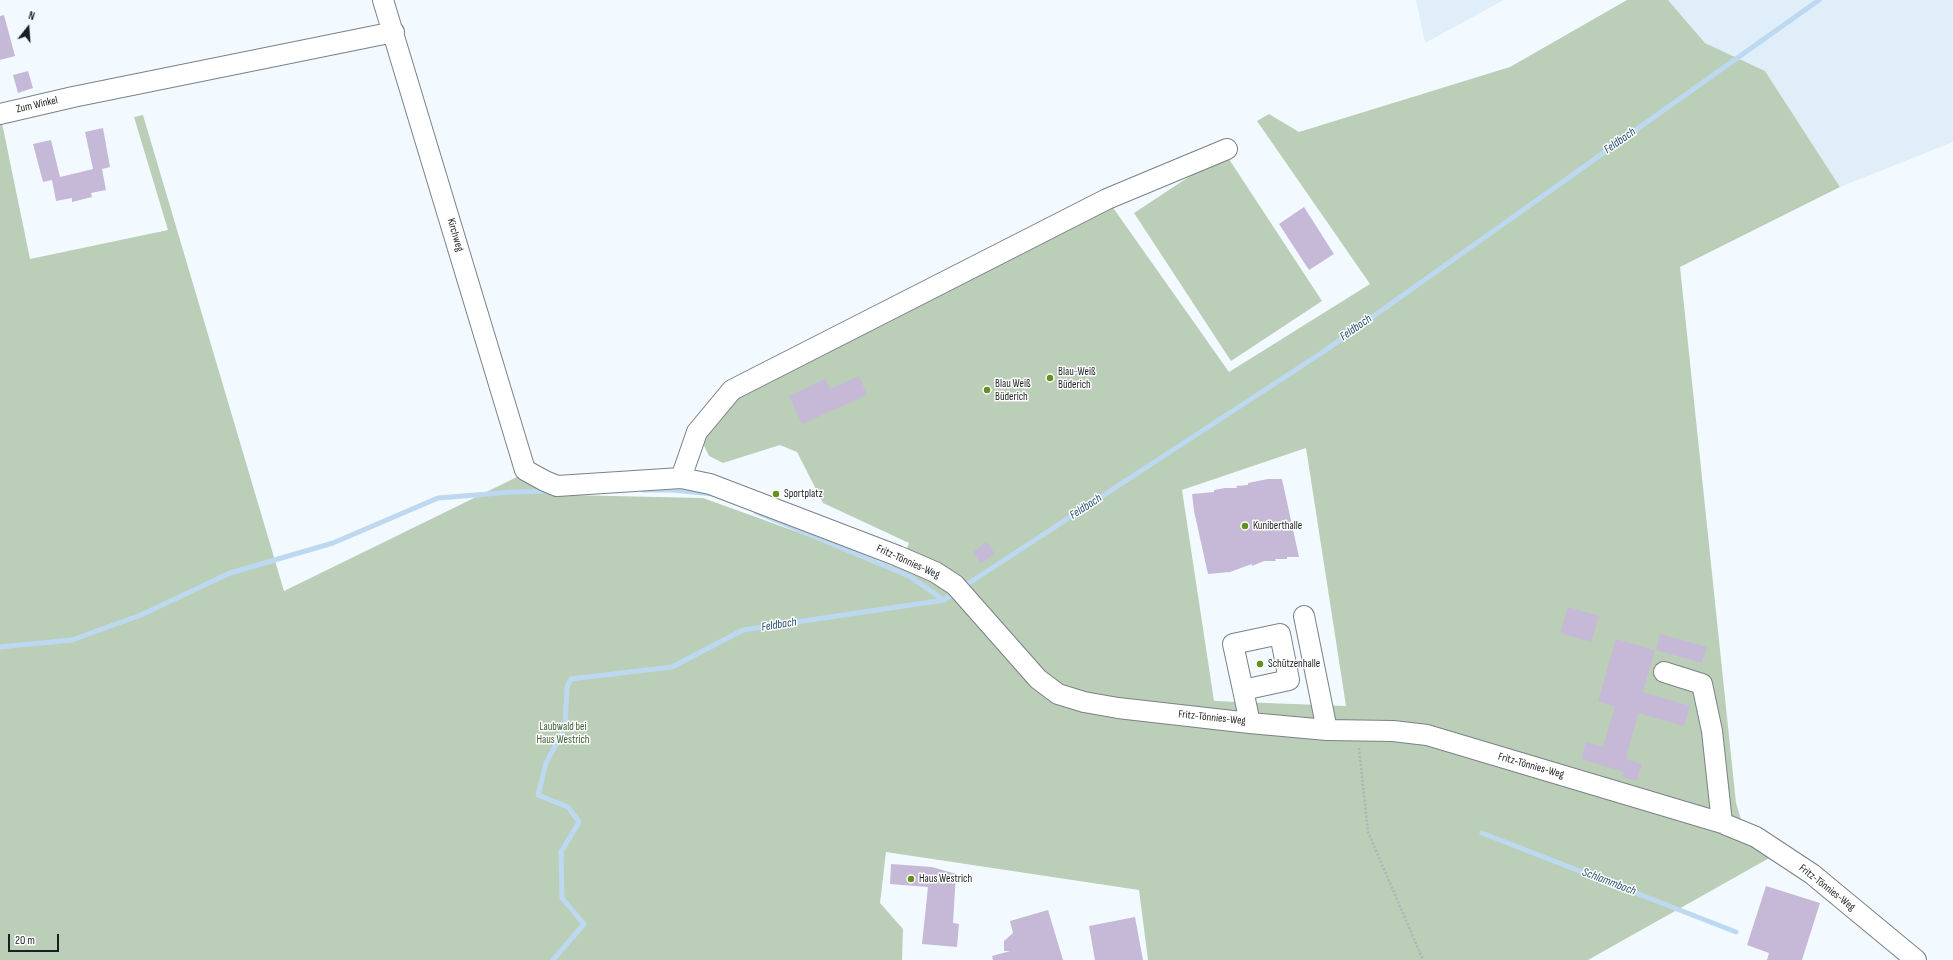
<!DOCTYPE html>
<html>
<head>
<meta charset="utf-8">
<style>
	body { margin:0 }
	#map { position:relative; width:1953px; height:960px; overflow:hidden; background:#f3faff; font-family:"Sofia Sans Condensed",sans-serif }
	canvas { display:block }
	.north { position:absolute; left:8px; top:8px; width:40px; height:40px; -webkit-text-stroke:3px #fff; paint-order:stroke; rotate:17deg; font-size:11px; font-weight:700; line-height:16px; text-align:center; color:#1c1f21 }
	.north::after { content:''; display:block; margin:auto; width:14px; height:18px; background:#1c1f21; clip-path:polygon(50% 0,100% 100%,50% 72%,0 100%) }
	.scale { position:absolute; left:8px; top:934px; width:51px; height:18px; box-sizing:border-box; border:2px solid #1c1f21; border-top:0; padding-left:5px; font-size:12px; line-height:14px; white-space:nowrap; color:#1c1f21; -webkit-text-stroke:3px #fff; paint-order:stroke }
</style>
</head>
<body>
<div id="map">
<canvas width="1953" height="960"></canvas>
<div class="north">N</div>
<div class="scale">20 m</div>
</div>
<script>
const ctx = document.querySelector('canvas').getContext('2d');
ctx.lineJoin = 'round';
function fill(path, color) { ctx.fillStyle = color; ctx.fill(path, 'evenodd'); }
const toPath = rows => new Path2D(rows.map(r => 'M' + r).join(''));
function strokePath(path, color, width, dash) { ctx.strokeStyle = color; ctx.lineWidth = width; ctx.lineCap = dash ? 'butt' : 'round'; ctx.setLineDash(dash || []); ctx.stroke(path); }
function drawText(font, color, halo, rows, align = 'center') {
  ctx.font = font + ' "Sofia Sans Condensed",sans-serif'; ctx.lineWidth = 3; ctx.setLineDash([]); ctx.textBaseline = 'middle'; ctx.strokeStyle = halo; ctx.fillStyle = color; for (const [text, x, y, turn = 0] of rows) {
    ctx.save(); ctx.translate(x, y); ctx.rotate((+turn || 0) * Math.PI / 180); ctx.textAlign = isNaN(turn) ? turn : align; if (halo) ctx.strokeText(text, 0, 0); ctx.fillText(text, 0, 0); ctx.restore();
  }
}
const built = toPath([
	[1416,0,1504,0,1425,43],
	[1668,0,1953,0,1953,142,1840,187,1765,71,1705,43]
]);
const green = toPath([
	[1627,0,1668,0,1705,43,1765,71,1840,187,1680,267,1736,803,1748,843,1773,856,1588,960,1148,960,1139,890,886,852,880,903,903,929,902,960,0,960,0,124,2,123,30,259,168,230,134,117,143,115,284,591,519,476,568,495,703,498,892,566,902,562,909,543,823,503,797,452,780,445,723,463,709,456,698,433,733,393,1109,202,1229,372,1370,284,1257,121,1269,114,1299,132,1510,67],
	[1306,448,1346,706,1214,701,1182,490],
	[1225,153,1322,301,1231,361,1134,213]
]);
const stream = toPath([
	[643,490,673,490,713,494],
	[756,512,909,576,944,600],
	[963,587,1323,352,1819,0],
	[0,647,72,640,141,615,230,573,333,543,438,498,513,492,549,491],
	[1482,833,1736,932],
	[553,960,584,924,562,898,561,852,579,822,568,807,538,795,546,763,565,728,567,687,571,679,672,667,743,630,944,600,956,592]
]);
const building = toPath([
	[4,15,15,56,0,60,0,16],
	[28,71,33,88,18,93,13,75],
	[103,128,110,167,102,169,106,190,91,193,92,197,72,202,72,198,56,201,52,180,43,182,33,144,51,140,60,177,93,169,85,132],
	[1304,207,1334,254,1309,270,1279,224],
	[859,376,867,395,802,424,789,396,825,379,830,389],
	[1268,479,1282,479,1299,557,1287,557,1287,559,1275,559,1276,561,1264,561,1252,566,1252,564,1230,572,1208,574,1194,511,1192,494,1214,492,1214,490,1225,488,1237,488,1236,486,1248,485,1248,483],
	[987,542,995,554,980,563,973,552],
	[1568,607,1599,616,1591,642,1560,633],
	[1660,634,1707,647,1702,663,1656,650],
	[1616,639,1655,650,1643,692,1690,706,1684,726,1638,713,1626,759,1642,764,1637,781,1622,777,1624,772,1581,759,1586,742,1603,747,1615,707,1598,701],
	[891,864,932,867,956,874,953,923,959,924,957,947,922,944,928,887,890,884],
	[1766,886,1820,903,1802,960,1767,960,1769,953,1747,945],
	[1048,910,1063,960,993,960,992,956,1010,951,1004,951,1004,941,1013,933,1010,921],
	[1135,917,1143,960,1095,960,1089,926]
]);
const path = toPath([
	[1359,748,1368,832,1423,960]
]);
const minor = toPath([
	[383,0,525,470,545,481,557,486,681,478,710,484,898,556,935,572,955,585,1038,679,1058,694,1084,702,1118,708,1250,723,1327,730,1393,731,1427,735,1722,823,1756,837,1812,874,1916,960],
	[0,114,73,97,394,32],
	[681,478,697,432,732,390,1107,199,1227,149],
	[1304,616,1327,730],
	[1664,672,1702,684,1712,731,1722,823],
	[1243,690,1289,680,1280,634,1233,644,1243,690,1250,723]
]);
const markers = [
	[1050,378,4,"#658f1f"],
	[987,390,4,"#658f1f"],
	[776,494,4,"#658f1f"],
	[1245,526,4,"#658f1f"],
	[1260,664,4,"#658f1f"],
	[911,879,4,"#658f1f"]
];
const streetNames = [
	["Zum Winkel",37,105,-13],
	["Kirchweg",455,235,73],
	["Fritz-Tönnies-Weg",908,562,24],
	["Fritz-Tönnies-Weg",1212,718,6],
	["Fritz-Tönnies-Weg",1531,766,16],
	["Fritz-Tönnies-Weg",1827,888,38]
];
const poiNames = [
	["Blau-Weiß",1058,372],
	["Büderich",1058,385],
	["Blau Weiß",995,384],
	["Büderich",995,397],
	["Sportplatz",784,494],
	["Kuniberthalle",1253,526],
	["Schützenhalle",1268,664],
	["Haus Westrich",919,879]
];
const parkNames = [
	["Laubwald bei",563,727],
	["Haus Westrich",563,740]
];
const waterNames = [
	["Feldbach",1620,141,-35],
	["Feldbach",1356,328,-35],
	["Feldbach",1086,507,-33],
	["Feldbach",779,625,-9],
	["Schlammbach",1609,882,21]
];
fill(built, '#e0eef9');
fill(green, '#bbceb7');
strokePath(stream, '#bdd9f1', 5);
fill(building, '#c6b9d7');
strokePath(minor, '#7a8187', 22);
strokePath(path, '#afb5b9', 2.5, [2, 2]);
strokePath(minor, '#fff', 20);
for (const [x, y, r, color] of markers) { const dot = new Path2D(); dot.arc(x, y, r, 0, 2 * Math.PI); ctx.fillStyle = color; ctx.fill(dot); strokePath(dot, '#fff', 1.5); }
drawText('11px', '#1c1f21', '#fff', streetNames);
drawText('11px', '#1c1f21', '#fff', poiNames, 'left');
drawText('11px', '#3b5b33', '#fff', parkNames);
drawText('italic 12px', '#214e6f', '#fff', waterNames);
</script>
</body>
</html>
